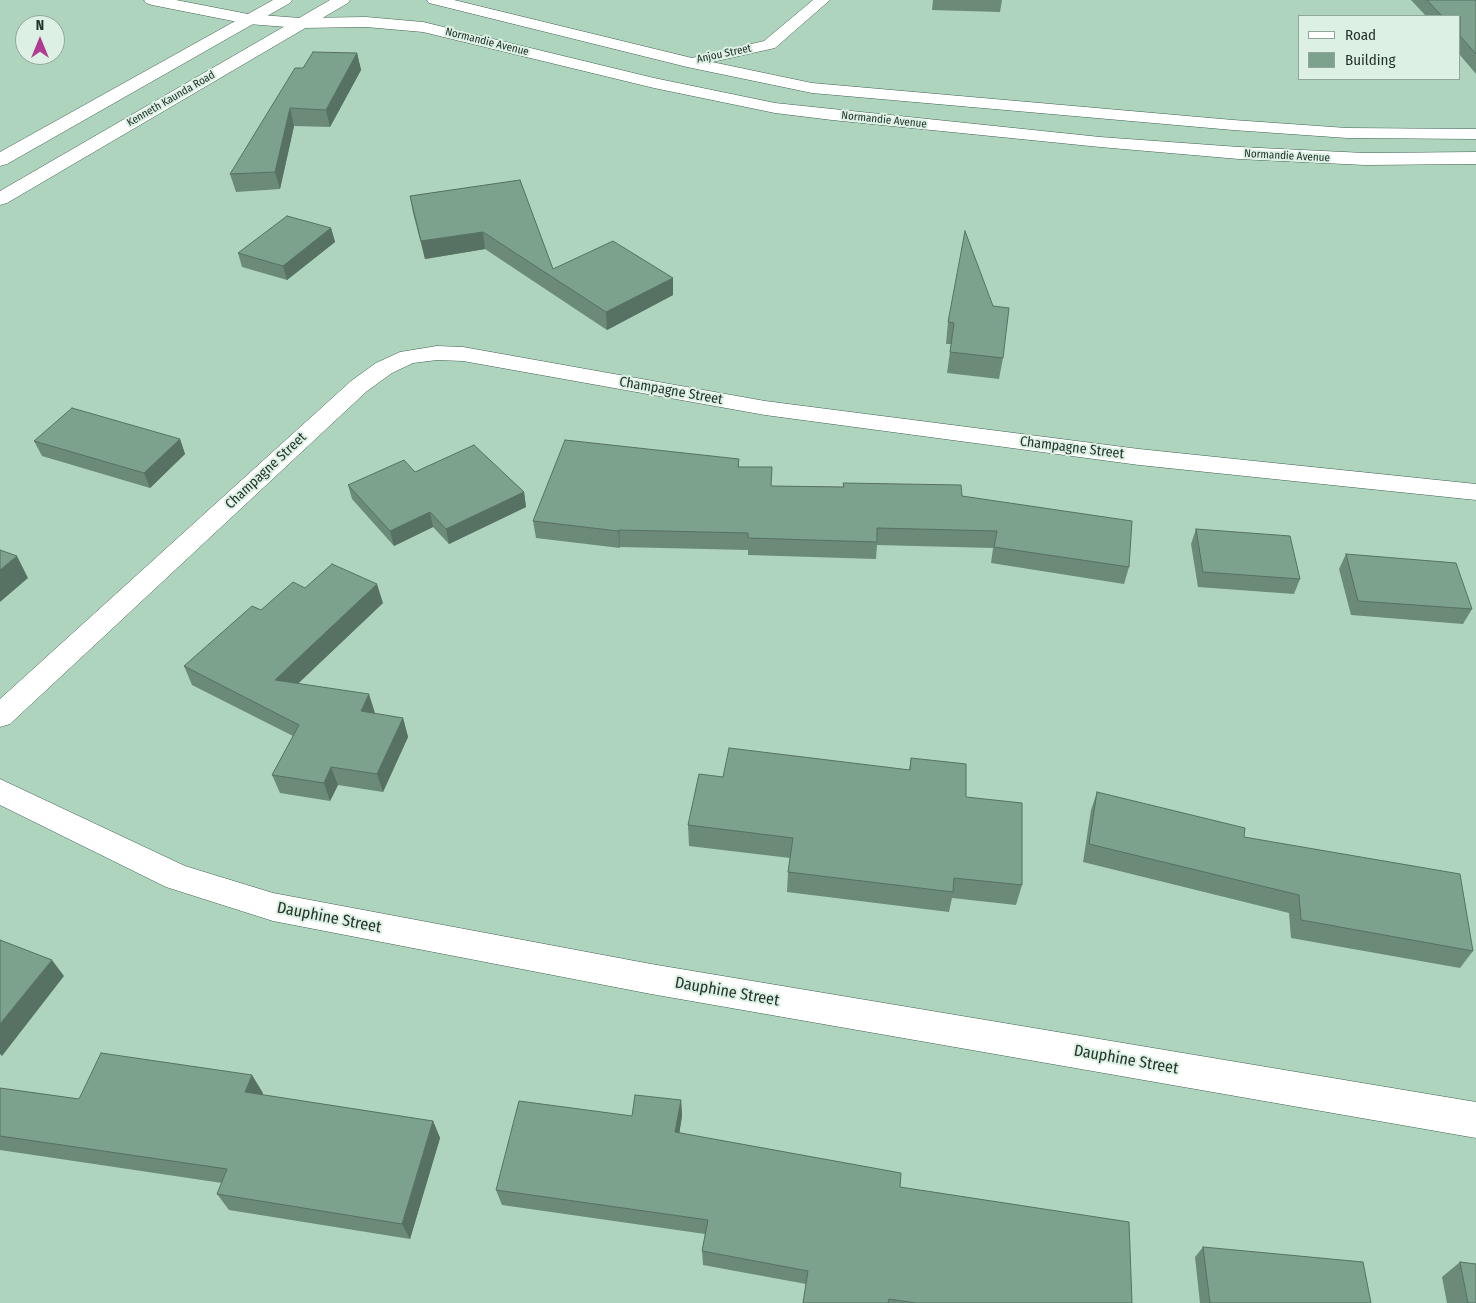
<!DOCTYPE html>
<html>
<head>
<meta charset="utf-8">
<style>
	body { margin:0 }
	#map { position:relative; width:1476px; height:1303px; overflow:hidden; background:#aed4be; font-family:"Fira Sans Condensed",sans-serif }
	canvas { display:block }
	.legend { position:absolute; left:1298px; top:15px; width:162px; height:65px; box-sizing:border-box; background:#dcf0e4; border:1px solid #92a59a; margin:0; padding:6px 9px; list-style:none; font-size:15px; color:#24342b }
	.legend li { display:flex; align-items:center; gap:10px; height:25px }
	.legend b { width:25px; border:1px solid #92a59a }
	.north { position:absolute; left:15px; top:15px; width:50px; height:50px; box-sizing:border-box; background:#dcf0e4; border:1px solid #92a59a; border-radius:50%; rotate:0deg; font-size:14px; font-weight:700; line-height:20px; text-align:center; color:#24342b }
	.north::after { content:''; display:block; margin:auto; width:18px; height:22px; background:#b13b92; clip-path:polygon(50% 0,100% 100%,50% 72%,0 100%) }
</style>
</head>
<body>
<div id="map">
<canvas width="1476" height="1303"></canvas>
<ul class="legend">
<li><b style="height:6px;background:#fff"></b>Road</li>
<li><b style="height:14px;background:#7ca18c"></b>Building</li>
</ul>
<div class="north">N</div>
</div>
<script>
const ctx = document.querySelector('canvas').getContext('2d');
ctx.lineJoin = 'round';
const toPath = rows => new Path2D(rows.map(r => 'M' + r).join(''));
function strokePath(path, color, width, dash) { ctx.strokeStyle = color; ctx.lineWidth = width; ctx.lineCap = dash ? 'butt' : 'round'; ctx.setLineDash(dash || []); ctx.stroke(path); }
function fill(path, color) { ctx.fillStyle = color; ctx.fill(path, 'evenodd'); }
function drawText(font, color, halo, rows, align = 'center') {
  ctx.font = font + ' "Fira Sans Condensed",sans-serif'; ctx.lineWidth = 4; ctx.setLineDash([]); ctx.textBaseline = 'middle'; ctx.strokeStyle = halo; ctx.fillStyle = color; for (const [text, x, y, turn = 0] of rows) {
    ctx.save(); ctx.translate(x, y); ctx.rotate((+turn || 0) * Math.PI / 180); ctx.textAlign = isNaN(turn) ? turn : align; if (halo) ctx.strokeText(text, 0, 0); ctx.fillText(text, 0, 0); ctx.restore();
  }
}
const minor = toPath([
	[144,0,176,0,248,14,300,18,366,17,423,22,654,78,775,103,1100,137,1239,147,1365,153,1476,152,1476,164,1365,165,1239,159,1100,147,832,120,775,113,654,88,423,32,366,27,300,28,248,24,152,5,146,3,144,0],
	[427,0,454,0,692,58,764,41,813,0,830,0,775,48,712,62,812,83,1233,120,1347,128,1476,129,1476,139,1347,138,1233,130,812,93,687,67,429,3,427,0],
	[437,346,463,347,765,401,1139,449,1476,484,1476,500,1139,465,765,415,463,361,437,360,413,363,392,373,367,391,10,724,0,727,0,699,351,381,376,363,400,352,437,346],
	[0,779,185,866,273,893,651,964,1476,1102,1476,1138,651,994,273,921,166,887,0,805,0,779]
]);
const major = toPath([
	[273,0,292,0,290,3,7,164,0,166,0,152,273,0],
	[330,0,350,0,348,3,7,203,0,205,0,191,330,0]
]);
const wall = toPath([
	[933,0,1002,0,1000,12,932,10],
	[1411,0,1476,0,1476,74,1460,55,1460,16,1426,16],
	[357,53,361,70,330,127,294,126,280,189,236,192,230,174,303,68],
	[520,180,553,269,673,278,673,295,607,330,485,249,425,259,413,213,410,196],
	[331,228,335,242,287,280,242,267,238,253],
	[993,306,1003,358,999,379,947,373,951,344,946,344,948,322],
	[180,439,185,454,150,488,42,456,34,441],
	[739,459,739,467,771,486,843,487,843,483,962,496,1129,567,1124,584,991,563,993,548,877,545,876,559,748,555,748,550,620,547,620,548,536,538,533,521],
	[415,472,524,492,526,507,449,544,433,527,394,546,352,499,348,485],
	[1196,529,1300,579,1294,594,1198,587,1191,544],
	[1346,554,1472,609,1463,624,1351,615,1339,569],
	[305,588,383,603,298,683,375,713,375,714,403,718,408,737,383,792,338,785,330,801,280,793,272,775,293,736,192,685,184,666,261,610],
	[911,758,966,797,1022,885,1016,905,952,898,949,912,787,892,788,872,790,858,689,846,688,825,723,777,909,770],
	[1097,792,1244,837,1473,951,1460,968,1291,938,1289,913,1083,862,1091,810],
	[0,1088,79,1099,263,1093,262,1095,433,1121,440,1138,410,1239,229,1210,217,1194,222,1183,0,1150],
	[681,1100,682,1116,679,1133,900,1187,1132,1303,803,1303,806,1284,703,1265,702,1251,705,1234,502,1205,496,1190,632,1116],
	[1203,1247,1371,1303,1200,1303,1195,1257],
	[1460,1262,1476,1303,1447,1303,1442,1277]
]);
const shadedWall = toPath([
	[357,53,361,70,330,127,326,110],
	[290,108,294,126,280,189,275,172],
	[331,228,335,242,287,280,283,266],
	[483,232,485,249,425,259,421,241],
	[673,278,673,295,607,330,606,312],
	[180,439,185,454,150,488,144,473],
	[524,492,526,507,449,544,446,529],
	[430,512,433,527,394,546,390,531],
	[619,530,620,547,620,548,618,531],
	[17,556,28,578,0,602,0,570],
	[377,584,383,603,283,698,275,680],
	[369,694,375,713,367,730,361,711],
	[403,718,408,737,383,792,377,774],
	[331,767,338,785,330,801,324,783],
	[52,960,64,976,2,1056,0,1054,0,1024],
	[252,1075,263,1093,256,1110,245,1092],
	[681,1100,682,1116,677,1148,675,1132],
	[433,1121,440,1138,410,1239,402,1224]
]);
const building = toPath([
	[1427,0,1476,0,1476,54,1460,36,1460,16,1442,16,1427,0],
	[313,52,357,53,326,110,290,108,275,172,230,174,295,68,303,68,313,52],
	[520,180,553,269,613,241,673,278,606,312,483,232,421,241,410,196,520,180],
	[287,216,331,228,283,266,238,253,287,216],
	[965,231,993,306,1009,308,1003,358,950,352,954,323,948,322,965,231],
	[72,408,180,439,144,473,34,441,72,408],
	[565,440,739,459,738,467,772,467,771,486,844,487,843,483,961,485,962,496,1132,521,1129,567,994,547,997,531,877,528,877,542,748,538,748,533,619,530,618,531,533,521,565,440],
	[474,445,524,492,446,529,430,512,390,531,348,485,404,460,415,472,474,445],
	[1196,529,1290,536,1300,579,1203,572,1196,529],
	[0,550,17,556,0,570,0,550],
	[1346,554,1456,563,1472,609,1358,601,1346,554],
	[332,564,377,584,275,680,369,694,361,711,403,718,377,774,331,767,324,783,272,775,299,725,184,666,252,606,261,610,293,582,305,588,332,564],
	[729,748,910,770,911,758,966,764,966,797,1022,803,1022,885,954,878,953,892,788,872,793,838,688,825,699,774,723,777,729,748],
	[1097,792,1245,828,1244,837,1460,874,1473,951,1301,920,1299,895,1089,844,1097,792],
	[0,940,52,960,0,1024,0,940],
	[101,1053,252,1075,245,1092,433,1121,402,1224,217,1194,227,1169,0,1136,0,1088,79,1099,101,1053],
	[635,1095,681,1100,675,1132,901,1173,900,1187,1129,1222,1132,1303,916,1303,889,1299,888,1303,803,1303,808,1271,702,1251,708,1220,496,1190,519,1101,632,1116,635,1095],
	[1203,1247,1363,1262,1371,1303,1210,1303,1203,1247],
	[1460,1262,1476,1264,1476,1303,1468,1303,1460,1262]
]);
const farStreetnames = [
	["Normandie Avenue",487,42,14],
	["Anjou Street",724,54,-12],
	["Kenneth Kaunda Road",171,99,-30],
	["Normandie Avenue",884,120,6],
	["Normandie Avenue",1287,156,3]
];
const streetNames = [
	["Champagne Street",671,391,10],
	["Champagne Street",1072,448,7],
	["Champagne Street",266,471,-43]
];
const nearStreetnames = [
	["Dauphine Street",329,918,11],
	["Dauphine Street",727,992,10],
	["Dauphine Street",1126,1060,10]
];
strokePath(minor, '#3f624f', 1);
strokePath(major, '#3f624f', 1);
fill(minor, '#fff');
fill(major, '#fff');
fill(wall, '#6b8a78');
fill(shadedWall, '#577162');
fill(building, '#7ca18c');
strokePath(building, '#577162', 1);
drawText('11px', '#24342b', '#dcf0e4', farStreetnames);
drawText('14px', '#24342b', '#dcf0e4', streetNames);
drawText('16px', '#24342b', '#dcf0e4', nearStreetnames);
</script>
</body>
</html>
